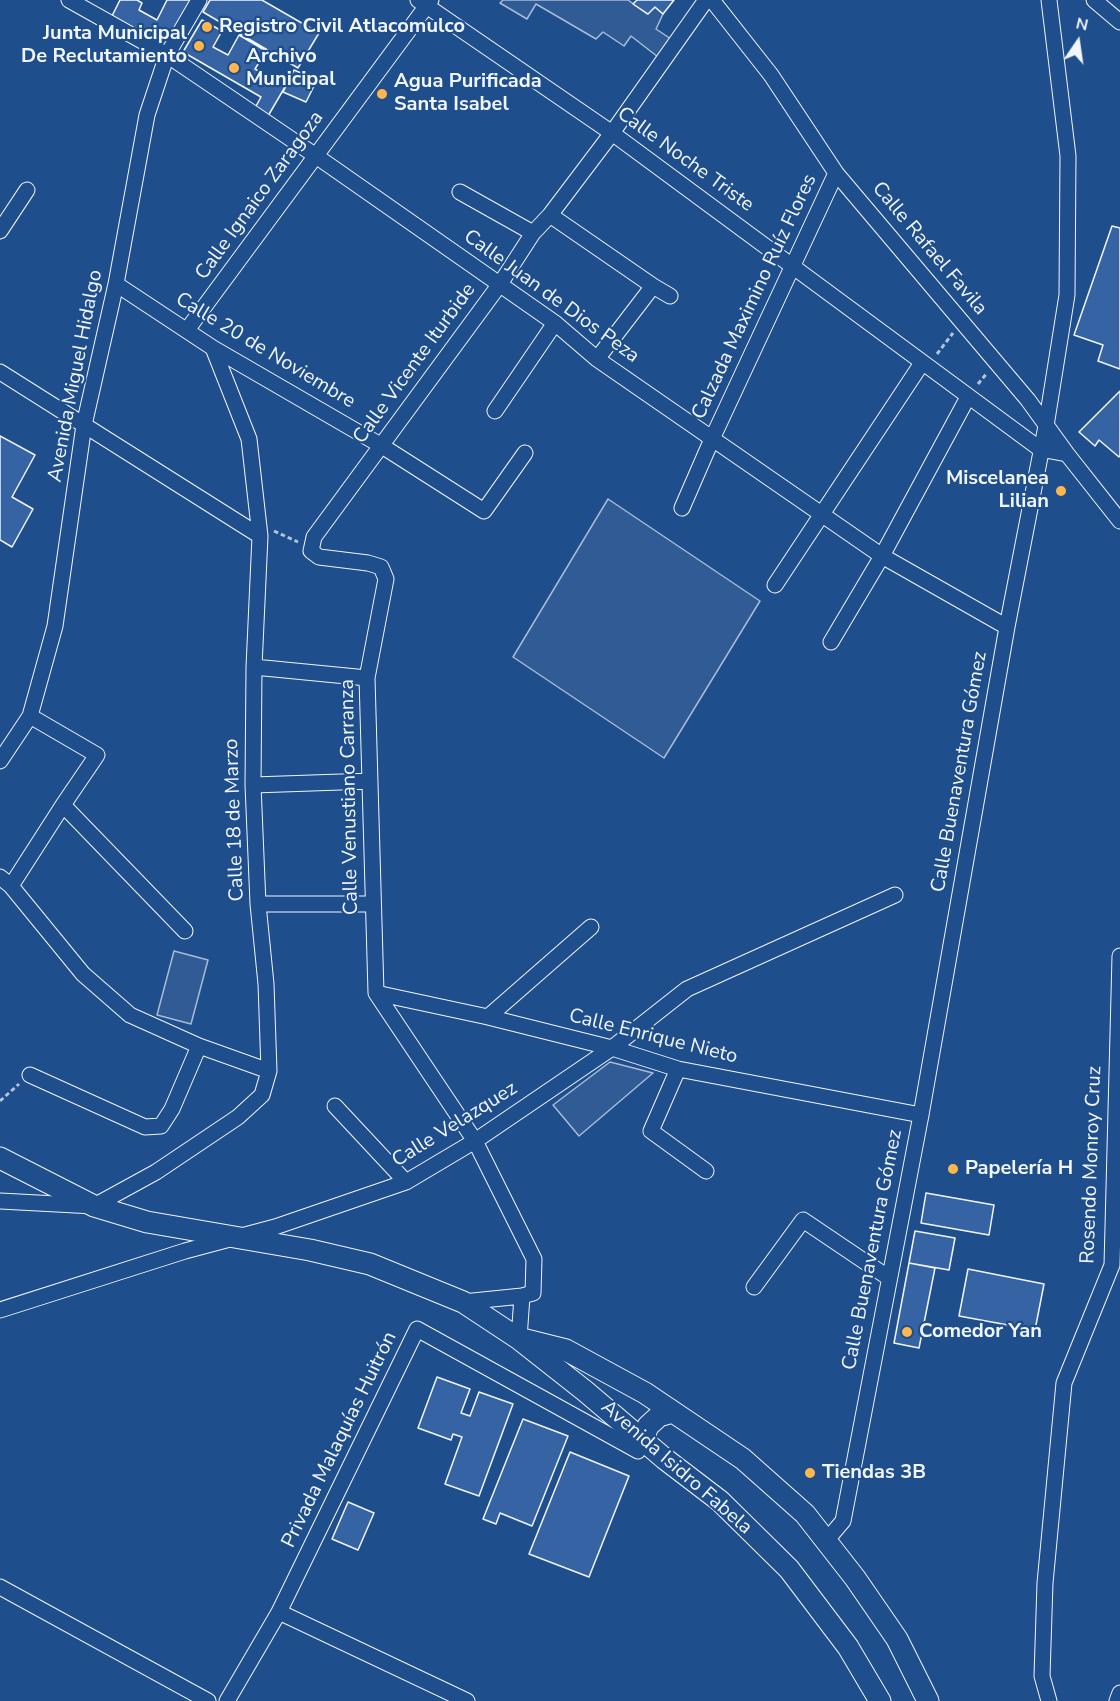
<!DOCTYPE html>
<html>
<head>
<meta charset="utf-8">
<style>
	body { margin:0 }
	#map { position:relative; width:1120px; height:1701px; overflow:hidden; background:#1f4e8c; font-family:"Nunito Sans",sans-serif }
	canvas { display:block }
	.north { position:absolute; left:1048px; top:12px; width:60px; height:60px; -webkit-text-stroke:4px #1f4e8c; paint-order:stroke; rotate:13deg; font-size:16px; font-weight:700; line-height:24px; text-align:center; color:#f2f6ff }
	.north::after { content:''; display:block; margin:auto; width:21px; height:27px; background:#f2f6ff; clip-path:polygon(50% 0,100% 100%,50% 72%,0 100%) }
</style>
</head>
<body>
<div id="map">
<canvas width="1120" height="1701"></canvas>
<div class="north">N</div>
</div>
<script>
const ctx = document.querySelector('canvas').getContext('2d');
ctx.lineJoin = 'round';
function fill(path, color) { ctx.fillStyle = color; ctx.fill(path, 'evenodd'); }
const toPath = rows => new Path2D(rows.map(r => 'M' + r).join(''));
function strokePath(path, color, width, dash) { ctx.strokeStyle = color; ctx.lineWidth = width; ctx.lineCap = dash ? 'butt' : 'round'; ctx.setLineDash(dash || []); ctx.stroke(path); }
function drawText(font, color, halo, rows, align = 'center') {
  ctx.font = font + ' "Nunito Sans",sans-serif'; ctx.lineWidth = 4.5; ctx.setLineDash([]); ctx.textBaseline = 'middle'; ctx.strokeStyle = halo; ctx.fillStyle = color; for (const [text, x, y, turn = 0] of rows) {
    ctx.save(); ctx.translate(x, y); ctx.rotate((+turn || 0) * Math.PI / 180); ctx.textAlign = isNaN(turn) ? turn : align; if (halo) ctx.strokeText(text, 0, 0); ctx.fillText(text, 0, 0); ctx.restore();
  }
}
const built = toPath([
	[503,0,628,0,647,14,655,7,663,14,656,29,671,39,658,57,631,36,624,46,603,32,596,39,536,4,527,19,500,3,503,0],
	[608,499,760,601,664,758,513,657,608,499],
	[174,951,208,960,191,1024,157,1015,174,951],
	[610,1062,653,1073,579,1136,553,1105,610,1062]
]);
const building = toPath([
	[120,0,137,0,142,3,139,10,157,20,167,0,192,0,167,47,111,18,120,0],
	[210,0,262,0,319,33,298,68,203,12,210,0],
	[637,0,674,0,663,14,655,7,648,14,633,4,637,0],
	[202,20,222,31,213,47,228,55,239,35,266,51,255,69,285,87,268,116,255,108,261,97,183,52,202,20],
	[294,70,317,80,306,102,283,92,294,70],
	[1112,226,1120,228,1120,369,1098,361,1103,345,1074,335,1112,226],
	[1120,391,1120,455,1119,457,1099,440,1095,446,1079,432,1120,391],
	[0,436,35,455,12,497,33,509,12,547,0,540,0,436],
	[926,1193,994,1205,989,1235,921,1223,926,1193],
	[915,1231,955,1238,949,1270,909,1263,915,1231],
	[909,1263,935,1268,919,1348,894,1343,909,1263],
	[968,1269,1044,1284,1035,1330,959,1316,968,1269],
	[437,1377,470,1389,461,1413,470,1416,479,1392,513,1404,479,1496,445,1484,462,1437,453,1434,451,1440,418,1428,437,1377],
	[523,1419,568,1436,532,1526,500,1513,496,1524,483,1519,523,1419],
	[570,1452,629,1476,589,1577,529,1554,570,1452],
	[348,1502,374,1513,358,1550,332,1539,348,1502]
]);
const path = toPath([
	[937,354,953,333],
	[978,384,987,373],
	[274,531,298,542],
	[0,1101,19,1084]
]);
const minor = toPath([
	[69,0,167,55,316,156,555,323,597,359,882,556,1007,627],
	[418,0,612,133,1040,449,1067,454],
	[712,0,771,75,836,173,1028,400,1067,454,1120,521],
	[1094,0,1120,22],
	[460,192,533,233],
	[550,215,653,286,670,296],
	[0,231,27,190],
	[116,284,213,348,382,446,484,511,525,453],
	[187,330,431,0],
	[597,359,653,286],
	[0,372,260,536],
	[495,411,555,323],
	[682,508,712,439,836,173],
	[775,585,922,363],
	[831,642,882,556,968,397],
	[254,667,367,678],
	[0,761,30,716,55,626,84,425,116,284,147,115,167,55,199,0],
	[253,785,370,781],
	[63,805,185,931],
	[0,877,11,886,83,974,130,1015,199,1046,269,1071],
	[11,886,63,805,97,755,30,716],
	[258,904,373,904],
	[376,993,367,678,386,579,381,567,368,563,319,557,311,551,314,537,500,284,533,233,550,215,612,133,706,0],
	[376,993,488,1017,612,1048,678,1069,921,1115],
	[376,993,475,1141,534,1259,533,1293,522,1296,463,1302],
	[488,1017,591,927],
	[678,1069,651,1131,706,1171],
	[30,1075,145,1127,161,1126,172,1109,199,1046],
	[335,1106,406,1182],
	[0,1201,94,1206,156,1172,238,1117,262,1095,269,1071,266,984,258,904,253,785,254,667,260,536,249,439,213,348],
	[754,1287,803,1220,889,1278],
	[0,1310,185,1251,275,1227,406,1182,475,1141,612,1048,687,989,895,895],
	[519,1339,522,1296],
	[826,1541,843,1521,921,1115,1007,627,1046,426,1067,295,1068,156,1049,0],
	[0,1587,208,1701],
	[279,1612,467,1701],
	[227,1701,279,1612,417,1329,638,1451,643,1440],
	[1049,1701,1042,1676,1045,1583,1064,1383,1112,1265,1120,956],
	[1117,1701,1120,1693]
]);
const secondary = toPath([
	[0,1158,94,1206,147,1222,310,1250,370,1264,463,1302,519,1339,585,1391,665,1459,720,1501,789,1569,848,1647,880,1701],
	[526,1340,566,1350,645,1393,743,1459,805,1514,855,1578,897,1639,928,1701],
	[643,1440,648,1426,659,1416,673,1412]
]);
const markers = [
	[207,27,6,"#ffb74d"],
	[199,46,6,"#ffb74d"],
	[234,68,6,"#ffb74d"],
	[382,94,6,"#ffb74d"],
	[1061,491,6,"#ffb74d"],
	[953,1169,6,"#ffb74d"],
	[907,1332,6,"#ffb74d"],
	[810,1473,6,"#ffb74d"]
];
const poiNames = [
	["Registro Civil Atlacomulco",219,27],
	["Junta Municipal",187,34,"right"],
	["De Reclutamiento",187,57,"right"],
	["Archivo",246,57],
	["Municipal",246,80],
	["Agua Purificada",394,82],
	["Santa Isabel",394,105],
	["Miscelanea",1049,479,"right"],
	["Lilian",1049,502,"right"],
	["Papelería H",965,1169],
	["Comedor Yan",919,1332],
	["Tiendas 3B",822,1473]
];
const streetNames = [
	["Calle Noche Triste",685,160,36],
	["Calle Ignaico Zaragoza",260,196,-54],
	["Calle Rafael Favila",929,249,50],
	["Calle Juan de Dios Peza",551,297,36],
	["Calzada Maximino Ruíz Flores",755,297,-65],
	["Calle 20 de Noviembre",265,351,31],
	["Calle Vicente Iturbide",415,364,-54],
	["Avenida Miguel Hidalgo",76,376,-79],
	["Calle Buenaventura Gómez",960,772,-80],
	["Calle Venustiano Carranza",350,797,-91],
	["Calle 18 de Marzo",235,820,-92],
	["Calle Enrique Nieto",653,1037,14],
	["Calle Velazquez",455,1125,-32],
	["Rosendo Monroy Cruz",1092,1165,-88],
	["Calle Buenaventura Gómez",873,1250,-79],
	["Privada Malaquías Huitrón",340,1440,-64],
	["Avenida Isidro Fabela",676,1468,41]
];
fill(built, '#305b95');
strokePath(built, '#a8bbd7', 1.5);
fill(building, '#3563a3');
strokePath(building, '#f2f6ff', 1.5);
strokePath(minor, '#f2f6ff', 17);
strokePath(secondary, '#f2f6ff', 23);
strokePath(path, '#b3c4dc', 3, [4.5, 3]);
strokePath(minor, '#1f4e8c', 15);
strokePath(secondary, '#1f4e8c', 21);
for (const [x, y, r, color] of markers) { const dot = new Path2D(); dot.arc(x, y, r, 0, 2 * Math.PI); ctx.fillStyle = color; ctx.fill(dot); strokePath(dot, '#1f4e8c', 2); }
drawText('bold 20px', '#f2f6ff', '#1f4e8c', poiNames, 'left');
drawText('20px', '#f2f6ff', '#1f4e8c', streetNames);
</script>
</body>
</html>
